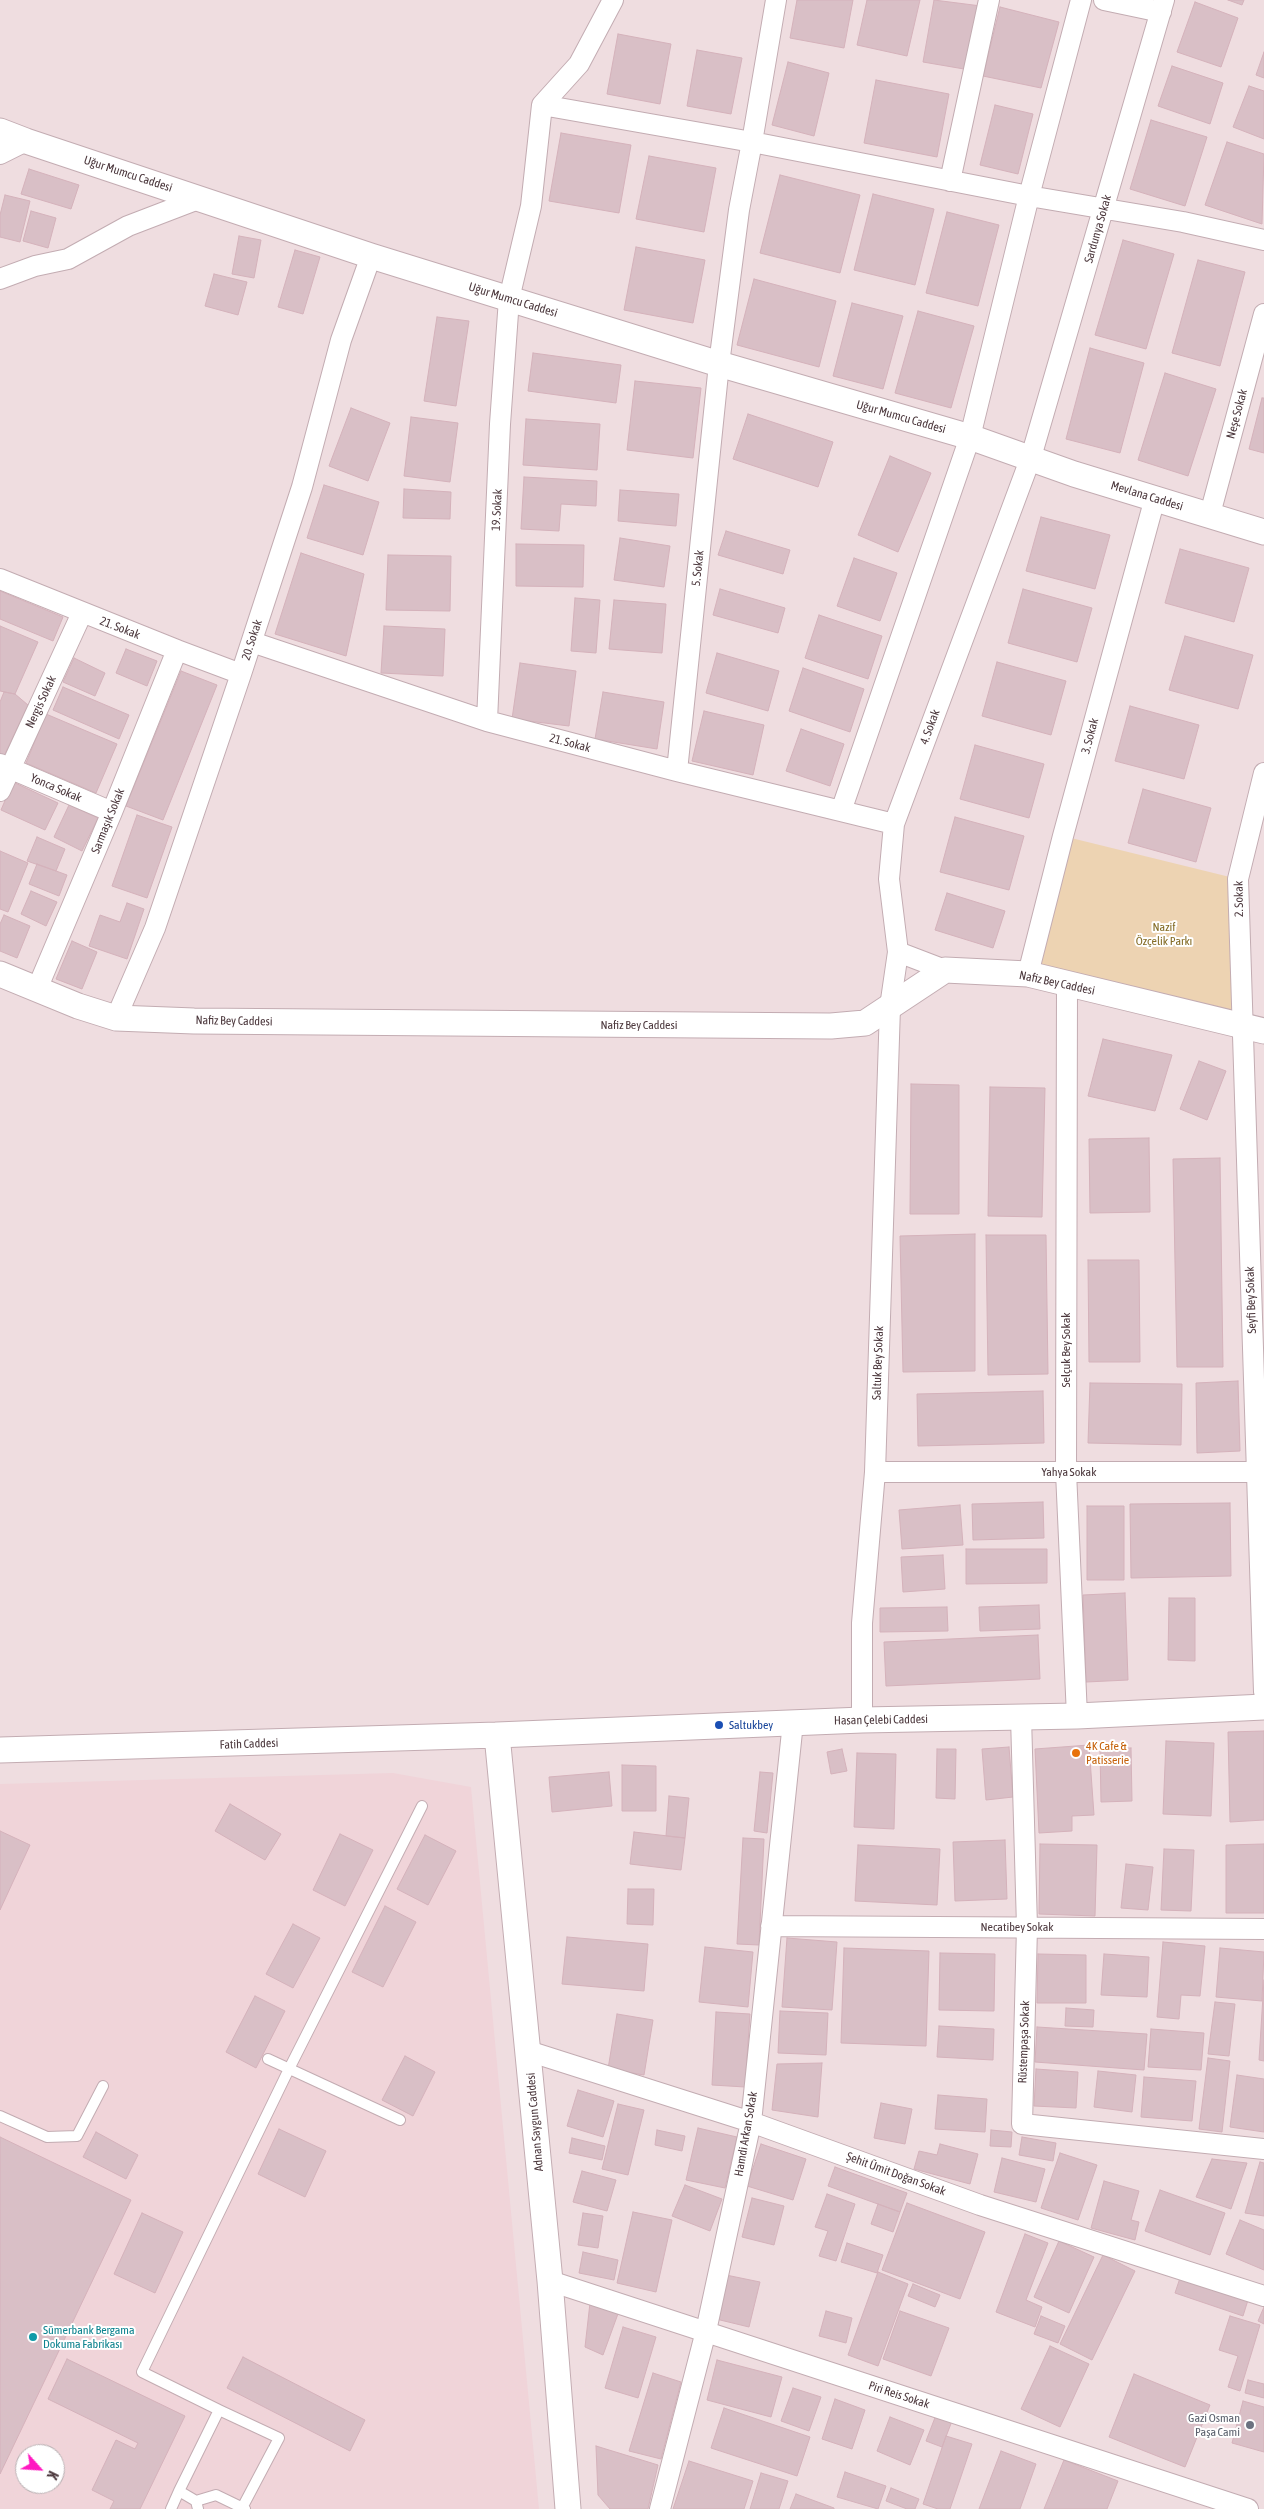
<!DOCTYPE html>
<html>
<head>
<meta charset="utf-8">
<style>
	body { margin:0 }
	#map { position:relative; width:1264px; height:2509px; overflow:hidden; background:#f6ebed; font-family:"Asap Condensed",sans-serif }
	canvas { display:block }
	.north { position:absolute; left:15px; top:2444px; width:50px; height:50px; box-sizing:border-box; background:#fff; border:1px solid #b7afb1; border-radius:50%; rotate:116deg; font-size:14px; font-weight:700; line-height:20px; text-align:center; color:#4c383d }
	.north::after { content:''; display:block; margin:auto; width:18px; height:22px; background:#ff19c1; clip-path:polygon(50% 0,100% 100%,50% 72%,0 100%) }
</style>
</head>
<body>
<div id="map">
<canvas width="1264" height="2509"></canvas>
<div class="north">K</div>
</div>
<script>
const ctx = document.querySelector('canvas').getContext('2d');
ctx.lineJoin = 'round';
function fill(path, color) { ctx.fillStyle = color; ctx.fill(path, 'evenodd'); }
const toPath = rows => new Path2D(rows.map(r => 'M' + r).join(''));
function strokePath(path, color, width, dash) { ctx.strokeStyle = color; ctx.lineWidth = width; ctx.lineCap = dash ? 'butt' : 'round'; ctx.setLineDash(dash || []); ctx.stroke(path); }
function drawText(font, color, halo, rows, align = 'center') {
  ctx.font = font + ' "Asap Condensed",sans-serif'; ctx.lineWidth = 4; ctx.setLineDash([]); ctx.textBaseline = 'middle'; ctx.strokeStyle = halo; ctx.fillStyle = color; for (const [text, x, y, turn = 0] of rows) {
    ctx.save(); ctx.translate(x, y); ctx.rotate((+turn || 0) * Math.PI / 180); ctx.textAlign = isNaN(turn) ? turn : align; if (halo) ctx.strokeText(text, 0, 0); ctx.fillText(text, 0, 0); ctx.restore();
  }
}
const residential = toPath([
	[0,0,1264,0,1264,2509,0,2509],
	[25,2454,55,2454,55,2484,25,2484]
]);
const education = toPath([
	[393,1773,471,1787,539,2509,0,2509,0,1784],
	[25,2454,55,2454,55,2484,25,2484]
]);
const green = toPath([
	[1063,836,1238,879,1243,1028,1028,974]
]);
const building = toPath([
	[797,0,853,0,844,48,790,38,797,0],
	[867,0,920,0,907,56,857,45,867,0],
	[934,0,981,6,970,70,923,62,934,0],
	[1228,0,1244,0,1242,5,1228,0],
	[1195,2,1238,18,1221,67,1177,52,1195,2],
	[1000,7,1059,22,1041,88,983,76,1000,7],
	[618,34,671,44,660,104,607,94,618,34],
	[697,50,742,58,731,114,687,106,697,50],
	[1264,52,1264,78,1256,75,1264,52],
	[788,62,829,73,814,136,772,125,788,62],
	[1172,66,1223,83,1210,124,1158,106,1172,66],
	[876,80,949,94,937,157,864,143,876,80],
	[1249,86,1264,91,1264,139,1233,127,1249,86],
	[995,105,1033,114,1018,174,980,165,995,105],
	[1151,120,1207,137,1185,206,1130,189,1151,120],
	[561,133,631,145,619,213,549,201,561,133],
	[1227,142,1264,154,1262,224,1205,205,1227,142],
	[649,156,716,168,704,232,636,219,649,156],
	[29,169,79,185,71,209,21,194,29,169],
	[780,175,860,195,840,273,760,253,780,175],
	[873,194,934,209,915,285,854,270,873,194],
	[5,195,30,201,20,242,0,237,0,215,5,195],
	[31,211,56,218,48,248,23,241,31,211],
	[947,212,999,225,978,306,926,293,947,212],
	[239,236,261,240,254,278,232,274,239,236],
	[1123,240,1174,254,1146,349,1095,335,1123,240],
	[636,247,705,260,693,323,624,310,636,247],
	[295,250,320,257,303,314,278,307,295,250],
	[1198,260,1245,272,1220,366,1172,353,1198,260],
	[214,274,247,282,238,315,205,306,214,274],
	[754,279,836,301,819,367,737,345,754,279],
	[852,303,903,316,883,389,833,376,852,303],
	[918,311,974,326,951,408,895,393,918,311],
	[437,317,469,321,456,406,424,401,437,317],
	[1090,348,1144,363,1120,453,1066,439,1090,348],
	[533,353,621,365,616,403,528,391,533,353],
	[1165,373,1216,389,1188,476,1138,460,1165,373],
	[635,381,701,388,693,458,627,450,635,381],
	[1262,398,1264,398,1264,453,1249,449,1262,398],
	[351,408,390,423,368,481,329,466,351,408],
	[748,414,833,442,818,487,733,459,748,414],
	[411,417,458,423,450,482,404,476,411,417],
	[526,419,600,424,597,470,523,465,526,419],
	[890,456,931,473,898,552,858,535,890,456],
	[524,477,597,481,596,506,561,504,559,531,521,529,524,477],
	[324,485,379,502,363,555,307,538,324,485],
	[404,489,451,492,450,519,403,518,404,489],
	[620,490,679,494,676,526,618,521,620,490],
	[1041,517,1110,535,1095,589,1026,571,1041,517],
	[726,531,790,550,783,574,718,555,726,531],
	[620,538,670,546,664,587,614,580,620,538],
	[516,544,584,545,583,587,516,586,516,544],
	[1180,549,1249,568,1234,622,1165,603,1180,549],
	[301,553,364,574,346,656,275,634,301,553],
	[388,555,451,556,450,611,386,610,388,555],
	[854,558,897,573,880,621,837,606,854,558],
	[720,589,785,608,778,633,713,615,720,589],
	[1023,589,1092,608,1077,662,1008,643,1023,589],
	[0,591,63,617,53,641,0,619,0,591],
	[575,598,600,600,596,653,571,651,575,598],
	[614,600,666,604,662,653,609,649,614,600],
	[819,615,882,636,868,679,805,658,819,615],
	[0,626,38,642,15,694,0,691,0,626],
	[384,626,445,629,443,676,381,673,384,626],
	[1185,636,1253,655,1238,709,1169,690,1185,636],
	[126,649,157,661,147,686,116,673,126,649],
	[717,653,779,671,768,711,706,693,717,653],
	[74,658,105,673,95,696,63,682,74,658],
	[997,662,1066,681,1051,735,982,716,997,662],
	[520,663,576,671,569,726,512,719,520,663],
	[803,668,864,689,850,732,789,711,803,668],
	[181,671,217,685,163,820,126,806,181,671],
	[63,687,129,715,119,739,53,710,63,687],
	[4,692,15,694,28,705,4,756,0,754,0,702,4,692],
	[603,692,664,702,657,749,595,739,603,692],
	[1130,706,1199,725,1184,779,1115,761,1130,706],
	[704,711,764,725,753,775,692,761,704,711],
	[46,714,117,744,96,793,26,763,46,714],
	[801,729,844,744,830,786,786,771,801,729],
	[975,745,1044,764,1029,818,960,799,975,745],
	[13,782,58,803,45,830,1,810,13,782],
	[1143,789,1211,808,1196,862,1128,843,1143,789],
	[69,805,98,818,82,851,54,837,69,805],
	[137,815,172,827,147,898,112,886,137,815],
	[955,817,1024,836,1009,890,940,872,955,817],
	[37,837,65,849,56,871,27,861,37,837],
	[0,851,28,863,8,912,0,909,0,851],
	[37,864,67,875,59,896,29,884,37,864],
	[31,891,57,902,46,926,21,914,31,891],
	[947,893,1005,911,993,948,935,930,947,893],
	[127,903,144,909,127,959,89,946,100,915,120,922,127,903],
	[4,915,30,926,17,958,0,951,0,924,4,915],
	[72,941,97,952,82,989,56,979,72,941],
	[1103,1039,1172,1055,1155,1111,1088,1096,1103,1039],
	[1199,1061,1226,1071,1207,1120,1180,1109,1199,1061],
	[911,1084,959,1085,959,1214,910,1214,911,1084],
	[990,1087,1045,1088,1042,1217,988,1216,990,1087],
	[1149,1138,1150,1212,1090,1213,1089,1139,1149,1138],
	[1220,1158,1223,1367,1177,1367,1173,1159,1220,1158],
	[975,1234,975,1371,903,1372,900,1236,975,1234],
	[986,1235,1046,1235,1048,1374,988,1375,986,1235],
	[1088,1260,1139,1260,1140,1362,1089,1362,1088,1260],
	[1238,1381,1240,1451,1197,1453,1196,1383,1238,1381],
	[1090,1383,1182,1384,1181,1445,1088,1443,1090,1383],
	[1043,1391,1044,1443,918,1446,917,1394,1043,1391],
	[1043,1502,1044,1538,973,1540,972,1504,1043,1502],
	[1230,1503,1231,1576,1131,1578,1130,1504,1230,1503],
	[960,1505,963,1545,902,1549,899,1510,960,1505],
	[1087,1506,1124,1506,1124,1580,1087,1580,1087,1506],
	[966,1549,1047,1549,1047,1583,966,1584,966,1549],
	[943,1555,945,1589,903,1592,901,1557,943,1555],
	[1125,1593,1128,1680,1086,1682,1083,1595,1125,1593],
	[1169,1598,1195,1598,1195,1661,1168,1660,1169,1598],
	[1039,1605,1040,1629,980,1631,979,1607,1039,1605],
	[947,1607,948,1631,880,1632,880,1608,947,1607],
	[1038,1635,1040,1679,886,1686,884,1642,1038,1635],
	[1264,1731,1264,1820,1230,1822,1228,1732,1264,1731],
	[1166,1741,1214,1743,1211,1816,1163,1814,1166,1741],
	[1089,1745,1094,1815,1072,1816,1072,1831,1039,1833,1035,1749,1089,1745],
	[1009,1747,1013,1797,986,1800,982,1749,1009,1747],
	[1131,1748,1132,1801,1101,1802,1100,1749,1131,1748],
	[842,1749,847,1771,831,1774,827,1752,842,1749],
	[937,1749,956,1749,955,1799,936,1798,937,1749],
	[857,1753,896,1754,894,1829,854,1827,857,1753],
	[622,1765,656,1766,656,1811,622,1811,622,1765],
	[609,1772,612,1806,552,1812,549,1777,609,1772],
	[760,1772,773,1773,767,1833,754,1831,760,1772],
	[669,1796,689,1798,685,1838,666,1836,669,1796],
	[230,1804,281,1834,265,1860,215,1831,230,1804],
	[0,1831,30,1845,0,1910,0,1831],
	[634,1832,685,1838,681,1870,630,1864,634,1832],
	[340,1834,373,1850,345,1906,313,1890,340,1834],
	[425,1835,456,1851,428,1905,397,1889,425,1835],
	[743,1838,764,1839,759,1945,737,1944,743,1838],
	[1005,1840,1007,1899,955,1901,953,1842,1005,1840],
	[1040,1844,1097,1845,1095,1916,1039,1914,1040,1844],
	[1264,1844,1264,1913,1226,1913,1226,1845,1264,1844],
	[858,1845,940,1849,937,1905,855,1901,858,1845],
	[1164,1849,1194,1850,1191,1911,1161,1910,1164,1849],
	[1126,1864,1153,1867,1148,1910,1121,1908,1126,1864],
	[628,1889,654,1889,653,1925,627,1924,628,1889],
	[385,1906,416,1922,383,1987,352,1972,385,1906],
	[293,1924,320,1938,293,1988,266,1974,293,1924],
	[567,1937,648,1944,644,1991,562,1984,567,1937],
	[787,1938,837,1942,832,2010,782,2007,787,1938],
	[1163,1942,1205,1946,1200,1996,1181,1995,1179,2019,1157,2017,1163,1942],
	[705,1947,753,1952,748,2007,699,2002,705,1947],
	[844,1948,929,1951,926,2046,841,2043,844,1948],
	[1220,1948,1264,1952,1262,2001,1216,1997,1220,1948],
	[940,1953,995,1954,994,2011,939,2010,940,1953],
	[1038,1954,1086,1955,1086,2003,1037,2003,1038,1954],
	[1104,1954,1149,1957,1147,1997,1101,1995,1104,1954],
	[1264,1980,1264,2061,1259,2060,1264,1980],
	[255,1996,285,2011,256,2068,226,2052,255,1996],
	[1215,2002,1235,2004,1229,2056,1208,2054,1215,2002],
	[1066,2008,1094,2010,1093,2027,1065,2026,1066,2008],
	[780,2011,828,2013,826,2055,778,2053,780,2011],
	[716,2012,750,2014,745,2087,712,2085,716,2012],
	[617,2014,653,2020,644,2075,608,2069,617,2014],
	[939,2026,994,2029,993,2060,937,2057,939,2026],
	[1037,2027,1147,2034,1144,2070,1035,2062,1037,2027],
	[1151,2029,1204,2033,1201,2070,1148,2067,1151,2029],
	[405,2056,435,2072,413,2116,382,2100,405,2056],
	[1208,2058,1230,2061,1222,2132,1199,2129,1208,2058],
	[822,2063,818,2117,772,2110,777,2064,822,2063],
	[1036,2069,1078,2072,1076,2108,1034,2106,1036,2069],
	[1098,2071,1136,2075,1132,2112,1094,2107,1098,2071],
	[1237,2075,1264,2079,1264,2132,1230,2127,1237,2075],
	[1144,2077,1196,2081,1192,2121,1141,2117,1144,2077],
	[578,2090,614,2101,603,2137,567,2126,578,2090],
	[938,2095,987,2099,985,2132,935,2129,938,2095],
	[881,2103,912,2109,905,2144,874,2138,881,2103],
	[618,2104,644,2110,628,2175,602,2169,618,2104],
	[698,2128,737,2137,725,2188,686,2180,698,2128],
	[279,2129,326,2151,305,2197,258,2174,279,2129],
	[657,2130,685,2136,682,2151,655,2145,657,2130],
	[991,2130,1012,2132,1011,2147,990,2146,991,2130],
	[96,2132,138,2155,126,2179,83,2157,96,2132],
	[0,2137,131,2200,0,2474,0,2137],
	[1022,2137,1056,2143,1053,2161,1019,2155,1022,2137],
	[572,2138,605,2146,602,2160,569,2153,572,2138],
	[761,2144,806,2159,793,2200,747,2186,761,2144],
	[940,2144,978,2154,970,2184,914,2169,919,2151,937,2155,940,2144],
	[1060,2153,1097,2165,1078,2220,1041,2208,1060,2153],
	[1002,2158,1045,2169,1036,2202,994,2192,1002,2158],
	[1212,2159,1247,2163,1231,2209,1196,2197,1212,2159],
	[1260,2162,1264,2163,1264,2216,1245,2213,1260,2162],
	[835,2167,907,2193,900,2212,828,2186,835,2167],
	[582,2171,616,2180,607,2211,573,2202,582,2171],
	[1104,2181,1139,2191,1131,2220,1139,2222,1135,2240,1091,2228,1104,2181],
	[685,2185,722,2199,710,2231,672,2216,685,2185],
	[1160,2190,1225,2213,1210,2255,1145,2231,1160,2190],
	[827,2194,855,2204,836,2261,819,2256,828,2231,815,2227,827,2194],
	[752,2198,784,2206,774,2245,742,2237,752,2198],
	[907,2203,985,2232,960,2299,882,2270,907,2203],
	[878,2204,900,2212,893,2232,871,2224,878,2204],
	[633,2212,672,2220,656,2292,617,2283,633,2212],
	[142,2213,183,2232,155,2293,114,2274,142,2213],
	[583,2213,603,2216,598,2248,578,2245,583,2213],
	[1240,2220,1264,2230,1264,2270,1226,2254,1240,2220],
	[1025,2234,1048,2243,1026,2300,1042,2307,1035,2327,996,2312,1025,2234],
	[1059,2241,1094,2257,1069,2313,1034,2297,1059,2241],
	[847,2243,883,2255,877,2273,841,2262,847,2243],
	[583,2252,618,2260,614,2280,579,2273,583,2252],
	[1103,2255,1135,2271,1092,2360,1060,2344,1103,2255],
	[878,2272,908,2284,878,2366,848,2355,878,2272],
	[726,2275,760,2282,749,2327,716,2319,726,2275],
	[1180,2278,1248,2300,1243,2316,1175,2293,1180,2278],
	[913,2284,940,2295,935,2307,908,2296,913,2284],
	[590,2303,619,2311,603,2355,585,2347,590,2303],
	[1264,2307,1264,2324,1258,2321,1264,2307],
	[826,2311,852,2318,846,2343,819,2336,826,2311],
	[900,2311,949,2328,931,2376,883,2359,900,2311],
	[1041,2316,1065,2326,1058,2343,1034,2334,1041,2316],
	[1230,2316,1260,2325,1240,2391,1228,2387,1238,2356,1219,2350,1230,2316],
	[623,2327,656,2337,638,2398,605,2388,623,2327],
	[1050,2346,1089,2364,1060,2427,1021,2409,1050,2346],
	[243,2357,365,2420,350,2451,227,2388,243,2357],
	[67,2359,185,2416,140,2509,110,2509,114,2501,92,2490,116,2440,135,2449,138,2443,48,2399,67,2359],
	[717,2360,782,2377,771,2417,707,2400,717,2360],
	[653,2373,681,2382,661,2459,629,2451,653,2373],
	[1134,2374,1210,2405,1185,2467,1109,2437,1134,2374],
	[1248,2380,1264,2384,1264,2398,1245,2393,1248,2380],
	[793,2388,821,2397,809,2431,781,2421,793,2388],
	[835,2399,865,2410,852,2449,822,2439,835,2399],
	[1243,2401,1264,2407,1264,2452,1232,2443,1243,2401],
	[724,2408,810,2437,797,2476,711,2448,724,2408],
	[936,2415,952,2421,942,2447,926,2441,936,2415],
	[890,2417,924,2430,910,2465,877,2451,890,2417],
	[946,2436,972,2444,950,2509,938,2509,923,2504,946,2436],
	[596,2446,658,2465,648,2509,610,2509,598,2495,596,2446],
	[1001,2451,1036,2464,1020,2509,979,2509,1001,2451],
	[1064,2460,1118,2481,1107,2509,1044,2509,1064,2460],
	[689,2461,753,2481,744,2509,673,2509,689,2461],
	[845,2472,886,2486,878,2509,837,2497,845,2472],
	[761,2473,788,2481,779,2509,750,2509,761,2473],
	[891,2488,919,2499,915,2509,907,2509,886,2501,891,2488],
	[796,2494,834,2508,834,2509,790,2509,796,2494]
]);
const service = toPath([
	[268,2059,400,2120],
	[0,2116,47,2137,77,2136,103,2086],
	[219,2410,279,2438,242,2508],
	[196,2501,179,2491,219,2410,142,2372,289,2069,422,1806],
	[171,2509,179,2491],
	[198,2509,196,2501,216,2495,245,2509]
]);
const minor = toPath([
	[1104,0,1161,12],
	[542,105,579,64,613,0],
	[0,154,26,141],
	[950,181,989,0],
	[0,279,35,266,68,259,128,226,201,198],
	[1210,514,1264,314],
	[0,579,177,650,241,674],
	[252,642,487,721,677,771,894,824],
	[487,721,500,424,509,299,531,206,542,105,752,142,776,0],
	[0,764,112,812],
	[677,771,719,364,739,210,752,142,1029,196,1183,222,1264,240],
	[1264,773,1238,879,1264,1692],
	[0,791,82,613],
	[841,811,970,437,1029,196,1081,0],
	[898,952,945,970],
	[1028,974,1063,836,1155,498],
	[1067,984,1066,1472,1077,1716],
	[37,989,112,812,177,650],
	[116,1018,155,928,241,674,302,487,341,340,371,256],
	[875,1472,1264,1472],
	[1021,1717,1027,1927,1022,2124,1264,2149],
	[862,1720,862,1623,875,1472,890,1007,898,952,889,879,894,824,1031,457,1164,0],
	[771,1926,1264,1929],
	[528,2051,751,2122,980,2205,1264,2296],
	[550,2281,1248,2509],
	[660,2509,706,2331,751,2122,793,1722]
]);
const tertiary = toPath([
	[0,131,26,141,371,256,719,364,970,437,1074,474,1264,532],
	[0,974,78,1006,116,1018,194,1021,831,1026,865,1023,945,970,1028,974,1264,1031],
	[497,1735,550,2281,568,2509],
	[0,1750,497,1735,862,1720,1077,1716,1264,1707]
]);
const markers = [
	[719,1725,5,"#1a4fb4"],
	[1076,1753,5,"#e8710a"],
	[33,2337,5,"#0f9aa8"],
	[1250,2425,5,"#6b7280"]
];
const streetNames = [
	["Uğur Mumcu Caddesi",128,174,18],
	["Sardunya Sokak",1098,229,-74],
	["Uğur Mumcu Caddesi",513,300,17],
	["Neşe Sokak",1237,414,-75],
	["Uğur Mumcu Caddesi",901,417,16],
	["Mevlana Caddesi",1147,496,17],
	["19. Sokak",497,510,-87],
	["5. Sokak",698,568,-84],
	["21. Sokak",120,628,21],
	["20. Sokak",252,640,-72],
	["Nergis Sokak",41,702,-65],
	["4. Sokak",930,727,-70],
	["3. Sokak",1090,736,-75],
	["21. Sokak",570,743,15],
	["Yonca Sokak",56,788,23],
	["Sarmaşık Sokak",108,821,-68],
	["2. Sokak",1239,899,-91],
	["Nafiz Bey Caddesi",1057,983,12],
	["Nafiz Bey Caddesi",234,1021,1],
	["Nafiz Bey Caddesi",639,1025],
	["Seyfi Bey Sokak",1251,1300,-92],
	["Selçuk Bey Sokak",1066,1350,-90],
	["Saltuk Bey Sokak",878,1363,-88],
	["Yahya Sokak",1069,1472],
	["Hasan Çelebi Caddesi",881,1720,-1],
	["Fatih Caddesi",249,1744,-2],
	["Necatibey Sokak",1017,1927],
	["Rüstempaşa Sokak",1024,2042,-88],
	["Adnan Saygun Caddesi",535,2122,-95],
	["Hamdi Arkan Sokak",746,2134,-80],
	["Şehit Ümit Doğan Sokak",896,2174,20],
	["Piri Reis Sokak",899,2395,18]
];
const parkNames = [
	["Nazif",1164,927],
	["Özçelik Parkı",1164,941]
];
const transitNames = [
	["Saltukbey",729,1725]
];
const foodNames = [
	["4K Cafe &",1086,1746],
	["Patisserie",1086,1760]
];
const cultureNames = [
	["Sümerbank Bergama",43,2330],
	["Dokuma Fabrikası",43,2344]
];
const worshipNames = [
	["Gazi Osman",1240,2418],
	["Paşa Cami",1240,2432]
];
fill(residential, '#efdde0');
fill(education, '#f0d4d9');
fill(green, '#edd3b2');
fill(building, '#d9bfc6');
strokePath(building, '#d5b2bb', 1);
strokePath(service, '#c3acb2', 12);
strokePath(minor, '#c3acb2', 22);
strokePath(tertiary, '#c3acb2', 27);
strokePath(service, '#fff', 10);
strokePath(minor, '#fff', 20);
strokePath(tertiary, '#fff', 25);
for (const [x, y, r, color] of markers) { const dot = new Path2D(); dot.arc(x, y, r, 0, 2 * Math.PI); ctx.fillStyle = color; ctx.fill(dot); strokePath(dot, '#fff', 2); }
drawText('12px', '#4c383d', '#fff', streetNames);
drawText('12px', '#836b25', '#fff', parkNames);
drawText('12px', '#164399', '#fff', transitNames, 'left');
drawText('12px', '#c56008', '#fff', foodNames, 'left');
drawText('12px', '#0d838f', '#fff', cultureNames, 'left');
drawText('12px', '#5b616d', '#fff', worshipNames, 'right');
</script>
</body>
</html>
